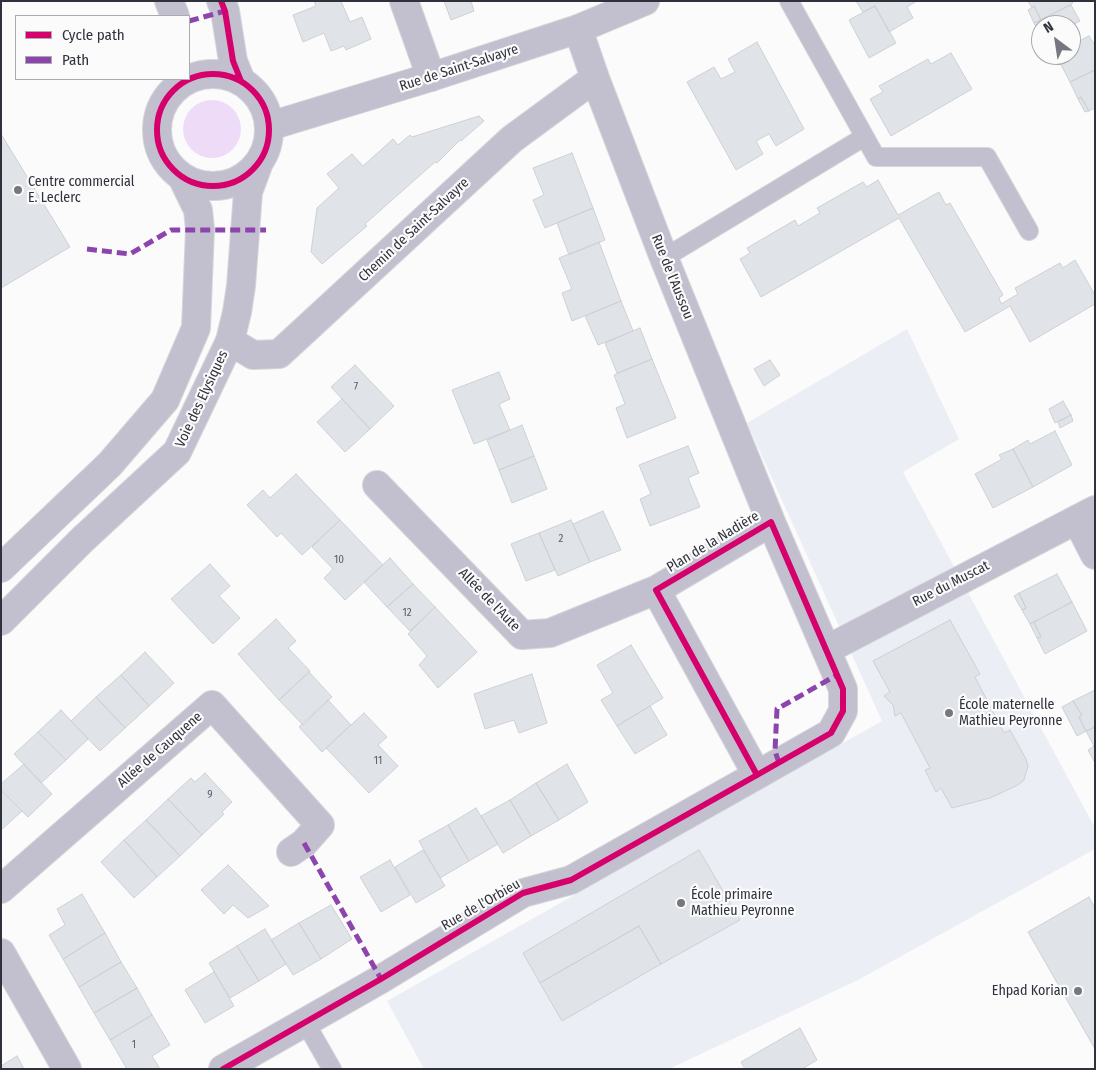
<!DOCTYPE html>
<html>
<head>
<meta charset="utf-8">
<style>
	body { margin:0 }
	#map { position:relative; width:1096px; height:1070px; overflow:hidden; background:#fbfbfb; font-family:"Fira Sans Condensed",sans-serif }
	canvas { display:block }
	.frame { position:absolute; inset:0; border:2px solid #2f323c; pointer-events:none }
	.legend { position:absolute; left:15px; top:15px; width:175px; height:65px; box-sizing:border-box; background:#fbfbfb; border:1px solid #a9abaf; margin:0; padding:6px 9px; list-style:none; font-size:15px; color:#2f323c }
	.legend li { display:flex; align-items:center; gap:10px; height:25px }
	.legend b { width:25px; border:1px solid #a9abaf }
	.north { position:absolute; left:1031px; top:15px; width:50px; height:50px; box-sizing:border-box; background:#fbfbfb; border:1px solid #a9abaf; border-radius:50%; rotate:329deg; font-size:14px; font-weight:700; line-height:20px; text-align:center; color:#2f323c }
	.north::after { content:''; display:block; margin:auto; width:18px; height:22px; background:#76787f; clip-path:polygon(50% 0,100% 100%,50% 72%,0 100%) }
</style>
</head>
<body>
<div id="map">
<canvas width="1096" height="1070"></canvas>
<div class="frame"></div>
<ul class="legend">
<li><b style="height:6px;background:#d6006c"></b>Cycle path</li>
<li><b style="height:6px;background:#8e44ad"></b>Path</li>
</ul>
<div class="north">N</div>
</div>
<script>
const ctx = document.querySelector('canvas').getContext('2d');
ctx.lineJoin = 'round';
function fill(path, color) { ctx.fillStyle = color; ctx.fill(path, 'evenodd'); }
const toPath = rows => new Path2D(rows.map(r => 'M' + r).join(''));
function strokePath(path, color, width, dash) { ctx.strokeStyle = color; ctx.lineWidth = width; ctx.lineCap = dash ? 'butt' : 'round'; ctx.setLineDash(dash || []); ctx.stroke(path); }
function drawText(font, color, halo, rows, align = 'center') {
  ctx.font = font + ' "Fira Sans Condensed",sans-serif'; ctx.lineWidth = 4.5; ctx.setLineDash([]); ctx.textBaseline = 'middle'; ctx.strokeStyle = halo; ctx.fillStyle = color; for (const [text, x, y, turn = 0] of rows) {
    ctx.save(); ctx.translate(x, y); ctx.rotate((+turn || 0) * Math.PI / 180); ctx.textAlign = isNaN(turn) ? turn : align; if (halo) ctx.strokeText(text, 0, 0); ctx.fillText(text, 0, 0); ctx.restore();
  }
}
const built = toPath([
	[907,329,959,439,903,472,1095,828,1095,849,858,980,669,1069,424,1069,387,1001,882,721,747,423]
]);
const green = toPath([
	'183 129a29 29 0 1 1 58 0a29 29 0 1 1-58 0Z'
]);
const building = toPath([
	[314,1,341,1,350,22,362,17,371,39,346,50,344,46,331,51,324,33,303,42,293,15,316,6,314,1],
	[444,1,471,1,474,11,451,20,444,1],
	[856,1,917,1,907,7,913,18,889,32,875,6,863,12,856,1],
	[1028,1,1072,1,1073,3,1041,20,1034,6,1032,8,1028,1],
	[1071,5,1080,21,1071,26,1041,25,1041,36,1034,23,1071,5],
	[875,6,896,43,869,58,849,20,875,6],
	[1034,6,1041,20,1034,23,1028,10,1034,6],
	[1089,36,1095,45,1095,70,1070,82,1056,55,1071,55,1071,45,1089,36],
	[757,42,804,129,776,146,769,134,756,141,763,154,736,170,687,82,714,67,721,79,735,72,728,59,757,42],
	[951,53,972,89,891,136,870,99,883,92,879,86,928,59,931,64,951,53],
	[1095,70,1095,108,1089,111,1081,97,1078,99,1070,82,1095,70],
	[1081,97,1089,111,1085,112,1078,99,1081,97],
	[479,116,484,121,461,141,460,140,437,163,435,162,365,224,367,226,322,264,311,252,317,208,339,188,327,174,352,154,363,166,393,139,398,145,410,135,412,137,479,116],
	[1,134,70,247,1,288,1,134],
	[572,153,593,208,545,228,533,200,544,195,533,168,572,153],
	[878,180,898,215,939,192,946,205,950,203,1003,295,999,298,1001,304,1018,294,1015,288,1060,263,1063,268,1075,260,1095,295,1095,304,1030,342,1010,306,965,332,899,218,761,297,740,259,750,253,747,248,795,220,798,226,820,213,817,208,863,182,867,187,878,180],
	[593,208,605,240,569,255,557,223,593,208],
	[599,242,621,301,572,321,562,293,572,289,559,258,599,242],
	[621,301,633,331,598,345,585,316,621,301],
	[640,328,652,359,617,373,605,343,640,328],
	[652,359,676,418,627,438,616,408,625,404,614,375,652,359],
	[770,360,780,375,764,386,754,369,770,360],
	[355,365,394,406,370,429,331,387,355,365],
	[499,372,510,399,499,404,510,430,474,444,452,390,499,372],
	[342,399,370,429,345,452,317,422,342,399],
	[1063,401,1071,415,1055,423,1049,409,1063,401],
	[1071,415,1073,421,1060,428,1058,422,1071,415],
	[522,425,534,456,499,470,487,440,522,425],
	[1055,431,1072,465,1033,487,1013,449,1028,440,1030,444,1055,431],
	[688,446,699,473,688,478,700,507,650,526,640,499,651,494,639,465,688,446],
	[1013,449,1033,487,993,508,975,474,1002,459,999,455,1013,449],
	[534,456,547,489,512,503,499,470,534,456],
	[296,474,340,520,302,555,281,533,277,537,247,505,263,490,270,498,296,474],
	[603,511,621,550,590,562,573,524,603,511],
	[340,520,383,565,345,600,324,578,333,569,312,547,340,520],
	[571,520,590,562,558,576,539,533,571,520],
	[539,533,555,570,526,581,511,544,539,533],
	[390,558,413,584,387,607,364,582,390,558],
	[210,564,230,586,219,596,240,618,213,644,171,599,210,564],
	[1057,574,1072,602,1030,624,1022,610,1026,608,1019,593,1057,574],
	[413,584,435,607,410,631,387,607,413,584],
	[1019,593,1026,608,1022,610,1014,596,1019,593],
	[1072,602,1087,631,1045,654,1037,638,1041,637,1034,622,1072,602],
	[435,607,477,652,438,688,419,665,427,656,408,634,435,607],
	[276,619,296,641,288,648,310,671,279,700,238,654,276,619],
	[950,620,980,674,975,677,1004,733,1010,730,1026,759,1028,766,1024,780,1018,785,990,798,952,808,941,788,936,792,925,770,930,768,901,713,895,716,893,705,884,696,890,692,873,661,950,620],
	[1034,622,1041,637,1037,638,1030,624,1034,622],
	[631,645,663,698,617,726,601,700,613,693,597,665,631,645],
	[145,652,174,683,149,706,121,675,145,652],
	[309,672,332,697,303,725,279,700,309,672],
	[532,674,547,723,519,733,514,720,485,729,474,694,532,674],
	[121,675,149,706,125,728,96,697,121,675],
	[1095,690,1095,727,1086,731,1079,717,1082,715,1073,701,1095,690],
	[96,697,125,728,100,751,71,721,96,697],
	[328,700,351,725,322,752,299,727,328,700],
	[1073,701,1082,715,1079,717,1086,731,1077,736,1062,707,1073,701],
	[650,706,667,735,635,754,617,726,650,706],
	[61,710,88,739,66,760,38,732,61,710],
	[364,713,387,737,378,745,398,766,369,793,326,748,364,713],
	[1095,727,1095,748,1086,731,1095,727],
	[38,732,66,760,41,783,14,754,38,732],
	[1094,746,1095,748,1095,763,1088,750,1094,746],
	[24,764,52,794,28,817,1,790,1,784,24,764],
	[567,764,588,802,559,820,536,783,567,764],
	[205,773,232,802,222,812,224,814,202,835,168,799,191,778,195,782,205,773],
	[536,783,559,820,531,836,510,800,536,783],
	[1,790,22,811,1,830,1,790],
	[168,799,202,835,180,856,146,820,168,799],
	[510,800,531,836,503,853,481,816,510,800],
	[476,808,498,844,469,861,448,825,476,808],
	[146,820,180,856,157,877,124,840,146,820],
	[448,825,469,861,440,878,419,841,448,825],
	[124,840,157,877,134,898,101,862,124,840],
	[423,850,445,886,416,903,395,867,423,850],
	[699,850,740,920,661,964,639,926,540,983,523,953,699,850],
	[390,860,410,895,381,912,360,877,390,860],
	[228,865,269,906,248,918,233,905,224,914,201,890,228,865],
	[82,894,105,933,63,959,49,935,65,925,57,909,82,894],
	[1089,897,1095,908,1095,1049,1028,932,1089,897],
	[331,905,352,939,321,959,299,923,331,905],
	[299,923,321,959,293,975,271,940,299,923],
	[639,926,661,964,562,1021,540,983,639,926],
	[265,929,286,964,259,981,237,946,265,929],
	[105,933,121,962,79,987,63,959,105,933],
	[237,946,259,981,230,998,209,963,237,946],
	[121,962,137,988,94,1013,79,987,121,962],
	[214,972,234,1006,205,1023,185,990,214,972],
	[137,988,152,1015,110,1040,94,1013,137,988],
	[152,1015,170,1045,152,1056,160,1069,127,1069,110,1040,152,1015],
	[800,1028,817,1060,802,1069,745,1069,741,1062,800,1028],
	[17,1056,24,1069,1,1069,1,1066,17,1056]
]);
const service = toPath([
	[789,1,876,157,987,157,1029,231],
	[664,258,864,137],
	[305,1022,332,1069]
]);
const minor = toPath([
	[404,1,431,77],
	[578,29,595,78,664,258,771,522],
	[230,341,253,355,279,354,512,139,595,78],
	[377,485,522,635,550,633,656,590],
	[1077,520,1095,555],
	[826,650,1095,510],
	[1,889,212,705,320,825,304,843,291,852],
	[1,953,67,1069],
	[223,1069,381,979,523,893,571,880,757,775,831,733,843,711,843,689,771,522,656,590,757,775]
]);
const tertiary = toPath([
	[169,1,175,16],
	[221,1,225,11,233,61,241,81],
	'157 130a56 56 0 1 1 112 0a56 56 0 1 1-112 0Z',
	[270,126,431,77,578,29,645,1],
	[1,568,110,464,165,400,196,328,200,229,198,210,182,177],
	[1,621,82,540,177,452,230,341,237,312,241,286,248,192,258,165]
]);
const quiet = toPath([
	[189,21,225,11],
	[87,249,130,254,171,230,266,230],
	[779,763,775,751,777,709,837,675],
	[304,843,381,979]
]);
const cycleway = toPath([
	[221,1,225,11,233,61,241,81],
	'157 130a56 56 0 1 1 112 0a56 56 0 1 1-112 0Z',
	[223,1069,381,979,523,893,571,880,757,775,831,733,843,711,843,689,771,522,656,590,757,775]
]);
const markers = [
	[18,190,5,"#76787f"],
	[949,713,5,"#76787f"],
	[681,903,5,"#76787f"],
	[1078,991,5,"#76787f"]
];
const numberNames = [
	["7",356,387],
	["2",561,539],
	["10",339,560],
	["12",407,613],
	["11",378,761],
	["9",210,795],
	["1",134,1045]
];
const streetNames = [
	["Rue de Saint-Salvayre",459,68,-18],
	["Chemin de Saint-Salvayre",414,230,-43],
	["Rue de l'Aussou",672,277,68],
	["Voie des Elysiques",202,399,-65],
	["Plan de la Nadière",713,542,-31],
	["Rue du Muscat",951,584,-27],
	["Allée de l'Aute",489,600,46],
	["Allée de Cauquene",160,750,-41],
	["Rue de l'Orbieu",481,905,-30]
];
const poiNames = [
	["Centre commercial",28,182],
	["E. Leclerc",28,198],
	["École maternelle",959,705],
	["Mathieu Peyronne",959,721],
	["École primaire",691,895],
	["Mathieu Peyronne",691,911],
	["Ehpad Korian",1068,991,"right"]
];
fill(built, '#ebeef5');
fill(green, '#eddbf8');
fill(building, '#e0e3e8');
strokePath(building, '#cdd0d4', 1);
strokePath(service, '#d6d7d9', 20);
strokePath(minor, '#d6d7d9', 30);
strokePath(tertiary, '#d6d7d9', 30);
strokePath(service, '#c2c0cf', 18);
strokePath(minor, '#c2c0cf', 28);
strokePath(tertiary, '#c2c0cf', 28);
strokePath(quiet, '#8e44ad', 5, [10, 5]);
strokePath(cycleway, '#d6006c', 6);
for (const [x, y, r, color] of markers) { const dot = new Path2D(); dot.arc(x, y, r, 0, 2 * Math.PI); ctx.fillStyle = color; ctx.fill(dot); strokePath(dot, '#fbfbfb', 2); }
drawText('11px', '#5d6069', null, numberNames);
drawText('14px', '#2f323c', '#fbfbfb', streetNames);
drawText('14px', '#2f323c', '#fbfbfb', poiNames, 'left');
</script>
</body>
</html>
